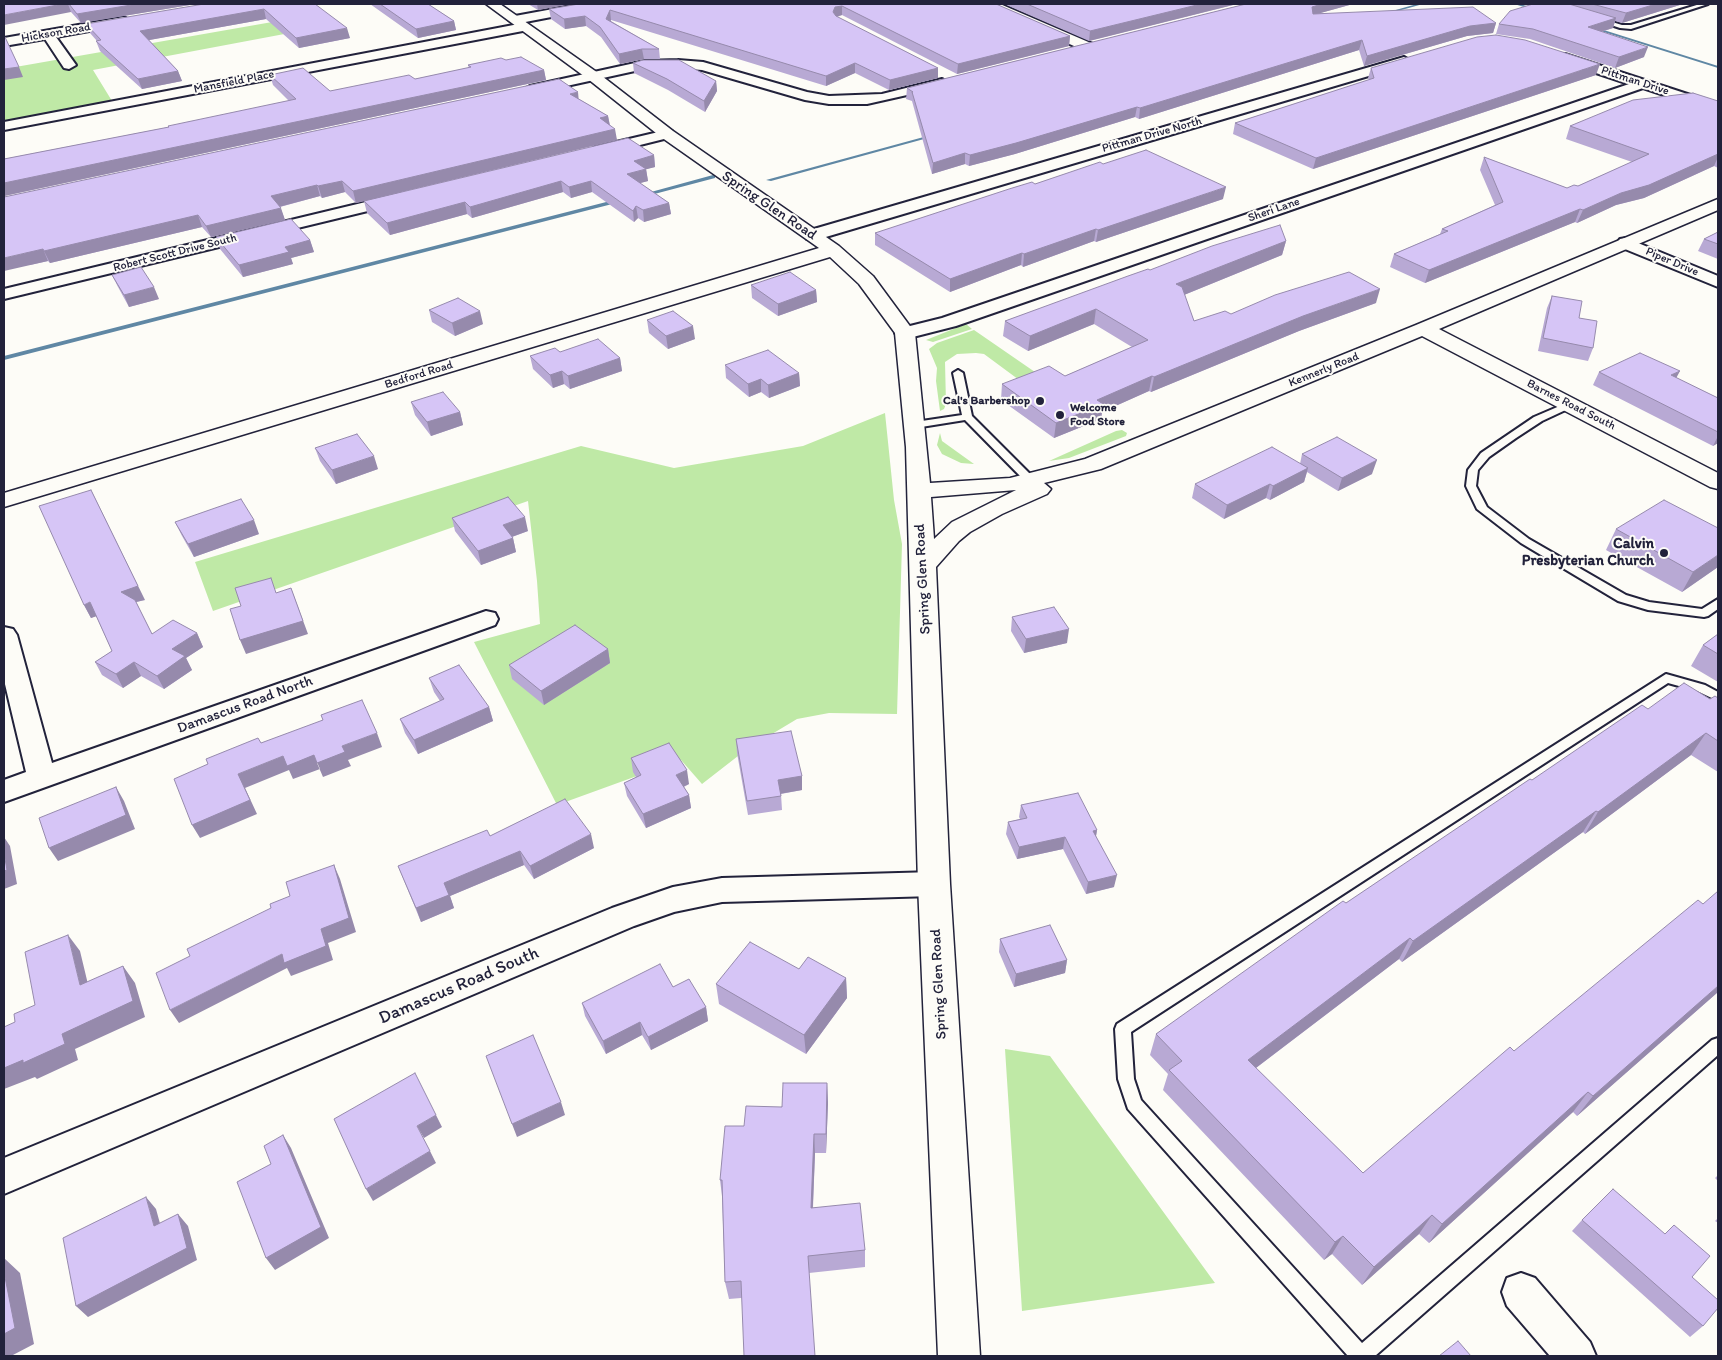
<!DOCTYPE html>
<html>
<head>
<meta charset="utf-8">
<style>
	body { margin:0 }
	#map { position:relative; width:1722px; height:1360px; overflow:hidden; background:#fdfcf7; font-family:Itim,sans-serif }
	canvas { display:block }
	.frame { position:absolute; inset:0; border:5px solid #22223b; pointer-events:none }
</style>
</head>
<body>
<div id="map">
<canvas width="1722" height="1360"></canvas>
<div class="frame"></div>
</div>
<script>
const ctx = document.querySelector('canvas').getContext('2d');
ctx.lineJoin = 'round';
function fill(path, color) { ctx.fillStyle = color; ctx.fill(path, 'evenodd'); }
const toPath = rows => new Path2D(rows.map(r => 'M' + r).join(''));
function strokePath(path, color, width, dash) { ctx.strokeStyle = color; ctx.lineWidth = width; ctx.lineCap = dash ? 'butt' : 'round'; ctx.setLineDash(dash || []); ctx.stroke(path); }
function drawText(font, color, halo, rows, align = 'center') {
  ctx.font = font + ' Itim,sans-serif'; ctx.lineWidth = 4; ctx.setLineDash([]); ctx.textBaseline = 'middle'; ctx.strokeStyle = halo; ctx.fillStyle = color; for (const [text, x, y, turn = 0] of rows) {
    ctx.save(); ctx.translate(x, y); ctx.rotate((+turn || 0) * Math.PI / 180); ctx.textAlign = isNaN(turn) ? turn : align; if (halo) ctx.strokeText(text, 0, 0); ctx.fillText(text, 0, 0); ctx.restore();
  }
}
const green = toPath([
	[278,21,295,32,93,70,112,101,4,122,4,69],
	[966,324,972,329,933,342,926,340],
	[974,330,1048,381,1030,388,984,354,976,353,957,354,945,362,946,404,944,409,940,411,936,381,937,368,929,349,937,343],
	[885,413,894,500,902,544,897,714,829,713,797,719,747,749,702,784,681,760,557,805,474,642,540,624,537,581,528,501,213,611,195,562,581,446,674,468,803,446],
	[1122,430,1127,433,1126,436,1069,458,1049,461,1116,431],
	[940,433,942,441,974,464,961,463,942,454,937,445],
	[1005,1049,1050,1056,1215,1283,1022,1311]
]);
const stream = toPath([
	[1417,4,1423,4,1387,14,1385,13,1417,4],
	[1514,4,1520,4,1536,9,1534,10,1514,4],
	[1591,26,1718,66,1718,68,1591,28,1591,26],
	[931,135,935,136,771,181,766,180,931,135],
	[713,175,715,176,715,178,643,197,640,195,713,175],
	[618,199,620,200,620,202,4,360,4,356,618,199]
]);
const service = toPath([
	[1700,4,1708,4,1631,29,1620,28,1596,20,1599,18,1622,25,1631,25,1700,4],
	[958,370,963,373,972,416,1034,478,1035,480,1034,482,1026,482,965,420,915,428,910,425,915,422,962,415,953,373,958,370],
	[1569,402,1572,403,1572,407,1542,421,1516,438,1489,457,1478,470,1476,486,1487,507,1529,539,1626,595,1649,602,1702,609,1718,599,1718,609,1708,616,1704,617,1648,610,1618,601,1521,543,1477,509,1466,486,1468,470,1481,453,1534,417,1569,402],
	[1666,674,1705,685,1718,692,1718,701,1697,691,1668,683,1131,1032,1134,1079,1141,1100,1362,1343,1712,1040,1718,1038,1718,1055,1375,1356,1348,1356,1128,1109,1118,1079,1115,1029,1117,1024,1666,674]
]);
const minor = toPath([
	[580,4,604,4,598,8,515,24,509,20,515,16,580,4],
	[984,4,1000,4,1093,44,1095,47,1093,50,1083,50,986,7,984,4],
	[124,17,130,21,128,24,56,37,76,65,69,69,64,68,45,39,4,46,4,38,124,17],
	[524,23,530,27,528,30,4,130,4,122,524,23],
	[1565,54,1718,104,1718,113,1643,88,956,326,905,339,898,337,895,333,898,329,942,318,1629,84,1560,61,1558,58,1560,55,1565,54],
	[1404,57,1411,61,1409,64,819,239,813,240,807,239,805,235,807,231,1404,57],
	[678,60,703,62,807,92,829,96,882,94,942,79,949,83,947,86,867,104,829,104,805,100,702,70,678,68,644,69,530,94,523,90,530,86,644,61,678,60],
	[667,130,672,131,674,134,672,137,600,155,595,153,592,150,595,147,667,130],
	[399,194,405,196,407,199,405,202,4,299,4,289,399,194],
	[1626,238,1718,276,1718,287,1620,247,1617,243,1620,239,1626,238],
	[486,611,495,613,498,619,495,625,4,802,4,780,26,772,4,680,4,627,13,629,17,635,52,763,486,611],
	[934,872,945,875,949,884,945,893,934,896,722,902,674,912,634,926,4,1194,4,1158,612,908,673,887,722,878,934,872],
	[1521,1273,1535,1278,1590,1342,1596,1356,1550,1356,1507,1306,1502,1292,1507,1278,1521,1273]
]);
const tertiary = toPath([
	[486,4,500,4,598,73,673,131,839,246,873,276,915,333,930,483,1010,478,1085,459,1416,325,1718,199,1718,210,1439,329,1718,473,1718,489,1710,487,1422,336,1101,469,1044,483,1051,489,1047,494,1002,514,970,532,959,541,936,567,950,884,980,1356,938,1356,918,884,906,447,895,333,859,284,830,257,4,507,4,493,819,248,661,137,588,79,486,4],
	[1016,490,952,522,934,539,931,497,1016,490]
]);
const wall = toPath([
	[4,4,196,4,81,23,71,12],
	[315,4,350,38,299,48,266,19,149,40,178,71,182,81,142,89,100,51,96,41,97,41,90,33,86,24],
	[370,4,428,4,454,21,456,30,418,38],
	[528,4,571,4,538,10],
	[996,4,1070,36,1069,46,957,74,842,15,837,17,938,68,938,78,889,90,855,73,826,86,611,20,611,21,659,49,660,59,644,59,620,64,601,37,586,26,565,29,551,19,549,9],
	[1004,4,1237,4,1089,41],
	[1246,4,1353,4,1320,13,1496,23,1493,33,1467,36,1364,66,1359,50,1139,119,1135,117,1015,154,969,166,965,164,932,174,912,101,906,99,907,88],
	[1569,4,1683,4,1622,23,1615,21,1613,28,1601,32,1644,57,1615,68,1530,39,1496,34,1499,24],
	[506,60,544,70,546,80,4,196,4,159,169,127,289,101,273,85,270,75,330,91,415,79,469,68,468,65],
	[633,63,716,81,717,91,705,112,668,90,634,73],
	[1371,68,1596,75,1313,169,1233,134,1235,123,1369,80,1368,78],
	[1718,97,1718,168,1714,166,1644,198,1616,205,1577,223,1575,222,1425,283,1390,267,1394,254,1440,234,1442,229,1495,205,1480,170,1484,157,1567,188,1578,186,1632,162,1566,139,1570,126,1717,100],
	[579,99,608,116,610,125,617,140,356,203,345,192,322,198,320,196,280,207,285,220,211,237,202,227,50,263,48,261,30,265,4,197],
	[654,155,655,167,646,169,648,181,640,183,669,203,671,214,644,222,638,218,634,222,592,192,571,198,563,192,472,218,467,214,390,235,367,213,364,201],
	[1103,164,1223,199,1096,242,1094,241,1023,267,1021,265,950,292,875,245,875,233,1035,184],
	[1718,232,1718,259,1698,251,1704,239],
	[216,237,310,240,314,252,291,258,293,264,243,277,220,249],
	[1286,241,1282,255,1184,295,1194,321,1231,314,1376,303,1299,331,1151,392,1149,391,1102,412,1101,419,1054,438,1001,400,1002,384,1065,376,1132,347,1094,324,1028,351,1003,336,1005,321,1150,270],
	[112,275,159,299,129,307,118,287],
	[751,285,816,290,817,302,778,316,752,298],
	[1552,296,1579,318,1593,348,1588,361,1538,351,1547,308],
	[429,310,483,324,455,336,432,322],
	[647,320,695,339,668,349,649,333],
	[560,352,620,358,622,371,570,389,564,384,553,388,533,369,530,356],
	[725,365,799,373,800,386,769,398,761,392,749,397,726,378],
	[1599,372,1676,378,1718,398,1718,443,1713,446,1593,385],
	[411,402,460,412,463,425,431,436,415,415],
	[315,448,378,469,336,484,320,461],
	[1302,454,1372,474,1338,491,1307,472,1304,482,1270,500,1266,498,1224,519,1192,498,1195,484,1300,464],
	[452,518,528,531,512,537,513,538,516,552,481,565,455,531],
	[175,522,259,534,194,557,182,536],
	[1616,529,1718,567,1682,592,1606,550],
	[145,600,136,602,152,634,197,633,203,647,186,658,192,670,164,689,141,676,123,688,102,675,95,662,112,651,96,616,91,618,84,605],
	[1012,617,1067,643,1024,653,1011,631],
	[1718,634,1718,682,1691,666,1703,645],
	[608,649,610,663,544,705,512,679,509,665],
	[429,678,489,707,493,721,418,754,405,733,400,719,440,701,434,692],
	[1718,698,1718,772,1691,755,1585,834,1583,832,1402,962,1399,959,1256,1068,1363,1173,1514,1051,1718,992,1577,1116,1573,1112,1429,1243,1419,1234,1362,1285,1332,1254,1324,1260,1163,1090,1168,1074,1150,1055,1156,1034,1346,903,1532,780,1648,709],
	[736,739,802,776,802,790,781,794,782,810,748,815,737,753],
	[631,758,689,784,684,787,689,795,691,808,646,828,627,796,624,783,636,777,633,772],
	[1021,805,1097,830,1096,836,1114,887,1086,894,1063,849,1017,859,1006,834,1008,822,1020,819,1019,817],
	[490,836,594,848,534,879,524,865,450,896,454,908,421,922,398,866],
	[1000,939,1067,960,1065,973,1014,987,999,952],
	[799,969,846,978,847,998,806,1054,719,1004,716,984],
	[673,987,706,1007,708,1021,651,1050,642,1035,606,1054,585,1016,582,1003],
	[827,1083,828,1103,826,1153,815,1153,813,1208,865,1250,865,1267,809,1273,741,1298,729,1299,725,1282,722,1196,720,1180,744,1126],
	[1718,1175,1718,1181,1715,1178],
	[1718,1218,1718,1223,1715,1221],
	[1582,1220,1692,1277,1703,1326,1690,1337,1572,1231]
]);
const shadedWall = toPath([
	[63,4,68,4,71,12,4,25,4,15],
	[137,4,196,4,81,23,77,14],
	[537,4,571,4,538,10],
	[1201,4,1237,4,1089,41,1090,31],
	[1322,4,1353,4,1310,16,1312,7],
	[1656,4,1683,4,1622,23,1626,13],
	[842,6,842,15,835,17,833,12,835,7],
	[264,9,266,19,144,41,140,31],
	[610,10,611,20,607,28,606,19],
	[585,16,586,26,565,29,564,19],
	[1616,18,1613,28,1584,37,1588,27],
	[454,21,456,30,418,38,416,29],
	[1496,23,1493,33,1467,36,1364,66,1367,56,1470,26],
	[347,28,350,38,299,48,296,38],
	[1070,36,1069,46,957,74,958,64],
	[1362,40,1359,50,1139,119,1140,108],
	[1648,47,1644,57,1615,68,1619,57],
	[642,49,644,59,620,64,619,54],
	[855,63,855,73,826,86,826,76],
	[1600,64,1596,75,1313,169,1316,158],
	[19,67,23,77,4,80,4,69],
	[938,68,938,78,889,90,890,80],
	[544,70,546,80,4,196,4,183],
	[178,71,182,81,142,89,138,79],
	[716,81,717,91,705,112,704,101],
	[578,92,579,103,570,94],
	[1137,107,1135,117,1015,154,969,166,970,155],
	[608,116,610,127,600,118],
	[615,129,617,140,356,203,353,191],
	[965,153,965,164,932,174,933,163],
	[1718,154,1718,157,1714,166,1644,198,1616,205,1577,223,1583,210,1621,193],
	[654,155,655,167,636,172,634,161],
	[646,169,648,181,629,186,627,174],
	[342,181,345,192,322,198,318,186],
	[561,181,563,192,472,218,470,207],
	[591,181,592,192,571,198,569,187],
	[317,185,320,196,275,208,271,196],
	[1226,187,1223,199,1096,242,1098,230],
	[465,202,467,214,390,235,387,223],
	[669,203,671,214,644,222,643,210],
	[636,206,638,218,634,222,633,211],
	[281,208,285,220,211,237,206,226],
	[1580,209,1575,222,1425,283,1429,270],
	[198,215,202,227,50,263,44,251],
	[1096,229,1094,241,1023,267,1024,254],
	[310,240,314,252,291,258,293,264,243,277,239,265,285,247],
	[1286,241,1282,255,1174,299,1176,284],
	[43,249,48,261,4,271,4,258],
	[1022,253,1021,265,950,292,950,279],
	[154,287,159,299,129,307,124,295],
	[1380,289,1376,303,1299,331,1151,392,1154,377,1303,316],
	[816,290,817,302,778,316,778,304],
	[1096,309,1094,324,1028,351,1030,336],
	[480,311,483,324,455,336,452,323],
	[693,326,695,339,668,349,666,336],
	[620,358,622,371,570,389,568,376],
	[562,371,564,384,553,388,550,375],
	[1680,371,1673,384,1671,375],
	[799,373,800,386,769,398,768,385],
	[1152,376,1149,391,1102,412,1101,419,1054,438,1056,423,1097,400],
	[761,379,761,392,749,397,748,384],
	[460,412,463,425,431,436,427,422],
	[1718,436,1718,443,1713,446],
	[374,456,378,469,336,484,332,470],
	[1377,460,1372,474,1338,491,1342,478],
	[1308,468,1304,482,1270,500,1273,486],
	[1270,484,1266,498,1224,519,1227,505],
	[91,490,145,600,136,602,121,592],
	[525,517,528,531,506,539,503,525],
	[254,520,259,534,194,557,188,544],
	[513,538,516,552,481,565,478,551],
	[1718,555,1718,567,1682,592,1693,572],
	[291,588,308,634,246,654,240,640],
	[90,602,97,616,91,618,84,605],
	[1069,629,1067,643,1024,653,1026,639],
	[197,633,203,647,186,658,192,670,164,689,157,676,172,649],
	[608,649,610,663,544,705,541,691],
	[134,662,141,676,123,688,116,674],
	[489,707,493,721,418,754,414,740],
	[377,733,382,747,348,760,351,766,323,777,317,763,342,746],
	[1706,733,1691,755,1585,834,1598,812],
	[314,755,320,769,293,779,289,770,245,788,257,814,200,838,192,825,238,774,283,756],
	[687,770,689,784,678,789,676,775],
	[802,776,802,790,779,794,778,780],
	[116,787,124,801,135,829,58,861,49,848],
	[689,795,691,808,646,828,643,814],
	[1596,811,1583,832,1402,962,1413,941],
	[1097,830,1095,842,1093,831],
	[591,834,594,848,534,879,530,866],
	[4,837,10,846,17,884,4,889],
	[1065,837,1063,849,1017,859,1019,847],
	[520,851,524,865,450,896,454,908,421,922,416,908,444,883],
	[334,865,340,879,356,932,328,943,333,960,291,976,287,968,179,1023,170,1010,282,954,321,929],
	[1117,875,1114,887,1086,894,1088,882],
	[68,935,80,951,92,1001,80,985],
	[1410,938,1399,959,1240,1080,1248,1060],
	[1067,960,1065,973,1014,987,1016,974],
	[123,966,135,983,145,1017,75,1049,78,1060,37,1079,35,1077,4,1089,4,1068,62,1034],
	[846,978,847,998,806,1054,804,1035],
	[1718,986,1718,992,1577,1116,1593,1096],
	[706,1007,708,1021,651,1050,648,1037],
	[640,1022,642,1035,606,1054,603,1041],
	[827,1083,828,1103,826,1153,826,1134],
	[1588,1092,1573,1112,1429,1243,1442,1224],
	[561,1102,565,1115,517,1137,512,1124],
	[436,1115,442,1127,424,1138,417,1126],
	[814,1134,815,1153,812,1226,811,1208],
	[283,1135,291,1148,329,1238,275,1270,266,1258],
	[430,1151,436,1163,373,1201,366,1189],
	[146,1197,156,1209,164,1238,154,1226],
	[178,1214,188,1226,197,1260,88,1317,76,1306],
	[1432,1215,1419,1234,1362,1285,1374,1267],
	[1343,1236,1332,1254,1324,1260,1335,1242],
	[4,1258,20,1273,34,1344,11,1356,4,1356]
]);
const building = toPath([
	[4,4,63,4,4,15,4,4],
	[69,4,137,4,77,14,69,4],
	[204,4,315,4,347,28,296,38,264,9,140,31,178,71,138,79,96,41,101,40,86,24,204,4],
	[380,4,428,4,454,21,416,29,380,4],
	[579,4,996,4,1070,36,958,64,842,6,835,7,833,12,836,16,938,68,890,80,855,63,826,76,610,10,606,19,659,49,642,49,619,54,600,27,585,16,564,19,549,9,579,4],
	[1027,4,1201,4,1090,31,1027,4],
	[1246,4,1322,4,1312,7,1313,14,1473,7,1496,23,1470,26,1367,56,1362,40,1140,108,1137,107,1016,143,970,155,965,153,933,163,912,92,913,92,907,88,1246,4],
	[1533,4,1569,4,1616,18,1588,27,1648,47,1619,57,1533,29,1499,24,1510,11,1533,4],
	[1592,4,1656,4,1626,13,1592,4],
	[1496,35,1525,40,1600,64,1316,158,1235,123,1374,78,1371,68,1477,37,1496,35],
	[4,37,5,37,19,67,4,69,4,37],
	[521,57,544,70,4,183,4,159,169,127,168,126,296,99,270,75,303,68,330,91,409,75,415,79,471,67,468,65,501,58,506,60,521,57],
	[643,60,679,60,716,81,704,101,667,79,633,63,643,60],
	[559,79,578,92,570,94,608,116,600,118,615,129,353,191,342,181,318,186,317,185,271,196,281,208,206,226,198,215,44,251,43,249,4,258,4,197,559,79],
	[1693,93,1718,101,1718,154,1649,185,1621,193,1583,210,1580,209,1429,270,1394,254,1448,231,1442,229,1503,202,1484,157,1567,188,1574,185,1578,186,1649,154,1570,126,1633,100,1693,93],
	[628,138,654,155,634,161,646,169,627,174,669,203,643,210,636,206,633,211,591,181,569,187,561,181,470,207,465,202,387,223,364,201,628,138],
	[1146,150,1226,187,1098,230,1096,229,1024,254,1022,253,950,279,875,233,1009,189,1032,182,1035,184,1100,162,1103,164,1146,150],
	[291,219,310,240,285,247,289,252,239,265,216,237,291,219],
	[1280,225,1286,241,1176,284,1182,287,1194,321,1225,311,1231,314,1275,295,1349,272,1380,289,1303,316,1154,377,1152,376,1097,400,1103,404,1056,423,1002,384,1049,366,1065,376,1148,340,1096,309,1030,336,1005,321,1128,276,1148,269,1150,270,1212,246,1280,225],
	[1718,232,1718,244,1704,239,1718,232],
	[141,267,154,287,124,295,112,275,141,267],
	[790,272,816,290,778,304,751,285,790,272],
	[1552,296,1582,301,1579,318,1597,321,1593,348,1543,338,1552,296],
	[458,298,480,311,452,323,429,310,458,298],
	[673,311,693,326,666,336,647,320,673,311],
	[598,339,620,358,568,376,562,371,550,375,530,356,555,348,560,352,598,339],
	[768,350,799,373,768,385,761,379,748,384,725,365,768,350],
	[1640,353,1680,371,1671,375,1718,398,1718,432,1599,372,1640,353],
	[443,392,460,412,427,422,411,402,443,392],
	[357,434,374,456,332,470,315,448,357,434],
	[1337,437,1377,460,1342,478,1302,454,1337,437],
	[1272,447,1308,468,1273,486,1270,484,1227,505,1195,484,1272,447],
	[91,490,138,586,121,592,135,600,152,634,173,620,197,633,172,649,185,656,157,676,134,662,116,674,95,662,112,651,90,602,84,605,39,506,91,490],
	[508,497,525,517,503,525,513,538,478,551,452,518,508,497],
	[241,499,254,520,188,544,175,522,241,499],
	[1664,500,1718,528,1718,555,1693,572,1616,529,1664,500],
	[271,578,276,593,291,588,303,621,240,640,230,609,241,606,235,588,271,578],
	[1054,607,1069,629,1026,639,1012,617,1054,607],
	[575,625,608,649,541,691,509,665,575,625],
	[1718,634,1718,654,1703,645,1718,634],
	[459,665,489,707,414,740,400,719,444,699,429,678,459,665],
	[1684,683,1710,699,1715,696,1718,698,1718,741,1706,733,1598,812,1596,811,1413,941,1410,938,1248,1060,1363,1173,1510,1047,1514,1051,1698,900,1703,904,1718,891,1718,986,1593,1096,1588,1092,1442,1224,1432,1215,1374,1267,1343,1236,1335,1242,1169,1070,1182,1061,1156,1034,1343,901,1346,903,1530,779,1532,780,1642,705,1648,709,1684,683],
	[362,700,377,733,342,746,345,752,317,763,314,755,287,766,283,756,238,774,250,800,192,825,174,779,208,764,206,759,258,738,261,743,323,720,321,715,362,700],
	[791,731,802,776,778,780,781,796,747,801,736,739,791,731],
	[669,743,687,770,676,775,689,795,643,814,624,783,641,775,631,758,669,743],
	[116,787,126,815,49,848,39,818,116,787],
	[1078,793,1097,830,1093,831,1117,875,1088,882,1065,837,1019,847,1008,822,1027,818,1021,805,1078,793],
	[565,799,591,834,530,866,520,851,444,883,449,895,416,908,398,866,487,830,490,836,565,799],
	[4,853,7,870,4,871,4,853],
	[334,865,349,918,321,929,326,946,284,963,282,954,170,1010,156,973,190,956,187,949,271,908,270,904,290,896,286,882,334,865],
	[1050,925,1067,960,1016,974,1000,939,1050,925],
	[68,935,80,985,123,966,133,1001,62,1034,65,1044,23,1063,23,1060,4,1068,4,1027,15,1022,14,1014,35,1005,25,952,68,935],
	[750,942,799,969,808,957,846,978,804,1035,716,984,750,942],
	[660,964,673,987,689,979,706,1007,648,1037,640,1022,603,1041,582,1003,660,964],
	[533,1035,561,1102,512,1124,486,1056,533,1035],
	[415,1073,436,1115,417,1126,430,1151,366,1189,334,1119,415,1073],
	[783,1083,827,1083,826,1134,814,1134,811,1208,860,1203,865,1250,808,1256,815,1356,744,1356,741,1281,725,1282,722,1180,720,1180,725,1126,744,1126,746,1106,782,1107,783,1083],
	[283,1135,321,1227,266,1258,237,1182,271,1164,264,1146,283,1135],
	[1613,1189,1665,1234,1674,1225,1710,1256,1692,1277,1718,1300,1718,1308,1703,1326,1582,1220,1613,1189],
	[146,1197,154,1226,178,1214,187,1248,76,1306,63,1238,146,1197],
	[4,1272,15,1328,4,1334,4,1272],
	[1458,1341,1471,1356,1439,1356,1458,1341]
]);
const markers = [
	[1040,401,5,"#22223b"],
	[1060,415,5,"#22223b"],
	[1664,553,5,"#22223b"]
];
const farStreetnames = [
	["Hickson Road",56,33,-10],
	["Pittman Drive",1635,81,18],
	["Mansfield Place",234,82,-11],
	["Pittman Drive North",1152,135,-16],
	["Sheri Lane",1274,210,-19],
	["Robert Scott Drive South",175,253,-14],
	["Piper Drive",1672,262,23],
	["Kennerly Road",1324,370,-22],
	["Bedford Road",419,375,-17],
	["Barnes Road South",1571,405,27]
];
const farPoinames = [
	["Cal's Barbershop",1030,401],
	["Welcome",1070,408,"left"],
	["Food Store",1070,422,"left"]
];
const streetNames = [
	["Spring Glen Road",769,206,34],
	["Spring Glen Road",923,579,-93],
	["Damascus Road North",245,705,-20],
	["Spring Glen Road",939,984,-93]
];
const poiNames = [
	["Calvin",1654,544],
	["Presbyterian Church",1654,561]
];
const nearStreetnames = [
	["Damascus Road South",459,986,-23]
];
fill(green, '#bfe9a6');
fill(stream, '#5f87a4');
strokePath(service, '#22223b', 4);
strokePath(minor, '#22223b', 4);
strokePath(tertiary, '#22223b', 3);
fill(service, '#fdfcf7');
fill(minor, '#fdfcf7');
fill(tertiary, '#fdfcf7');
fill(wall, '#b8a9d4');
fill(shadedWall, '#968aac');
fill(building, '#d6c5f6');
strokePath(building, '#968aac', 1);
for (const [x, y, r, color] of markers) { const dot = new Path2D(); dot.arc(x, y, r, 0, 2 * Math.PI); ctx.fillStyle = color; ctx.fill(dot); strokePath(dot, '#fdfcf7', 2); }
drawText('12px', '#22223b', '#fdfcf7', farStreetnames);
drawText('bold 12px', '#22223b', '#fdfcf7', farPoinames, 'right');
drawText('15px', '#22223b', '#fdfcf7', streetNames);
drawText('bold 15px', '#22223b', '#fdfcf7', poiNames, 'right');
drawText('18px', '#22223b', '#fdfcf7', nearStreetnames);
</script>
</body>
</html>
